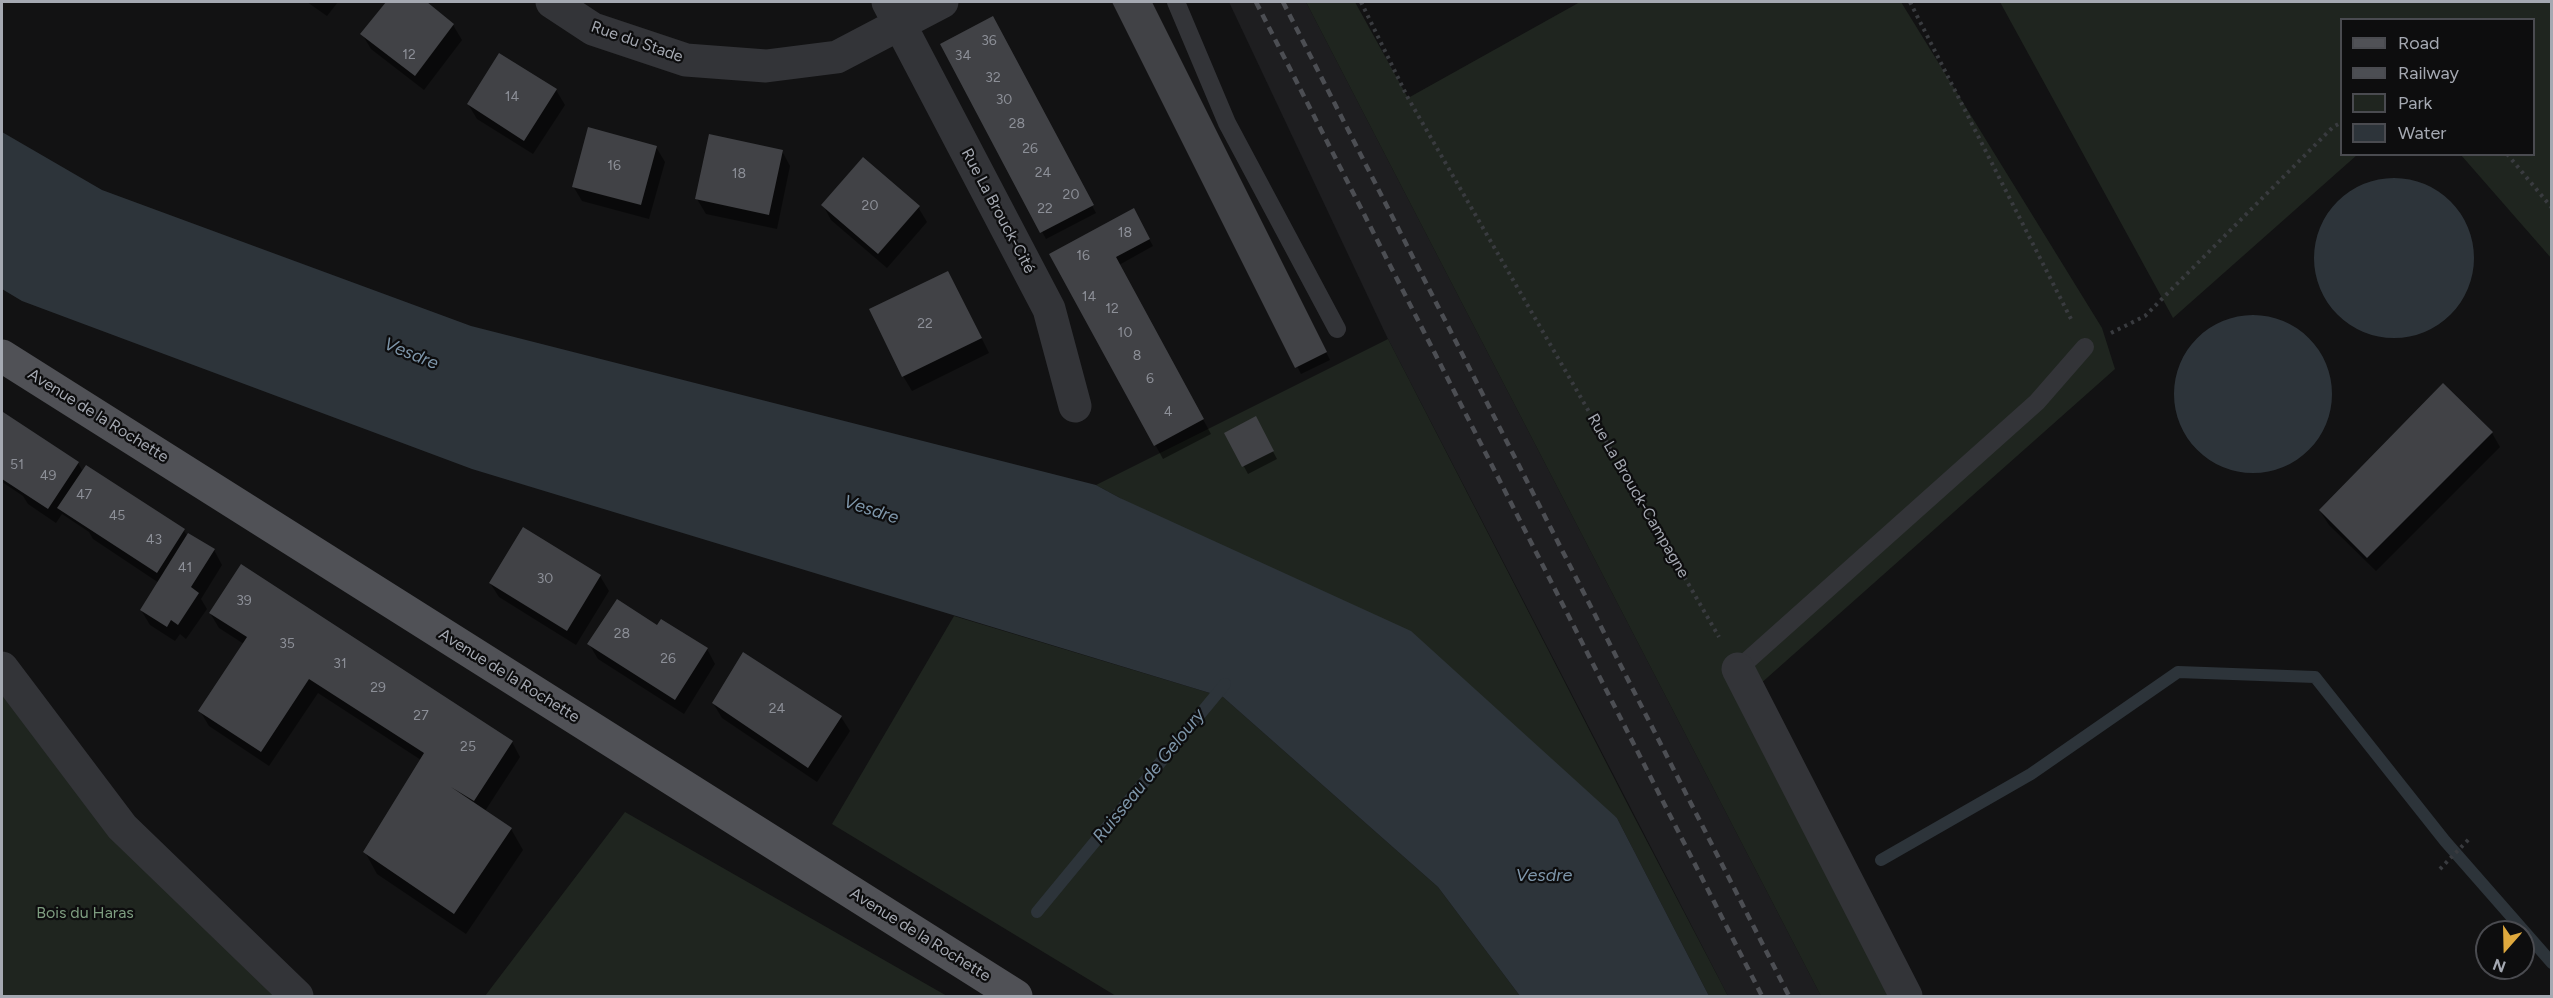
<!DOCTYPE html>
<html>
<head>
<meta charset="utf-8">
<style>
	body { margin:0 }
	#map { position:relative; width:2553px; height:998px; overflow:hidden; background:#121213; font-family:Figtree,sans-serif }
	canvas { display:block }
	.frame { position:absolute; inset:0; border:3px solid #a5a9b2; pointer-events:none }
	.legend { position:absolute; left:2340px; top:18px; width:195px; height:138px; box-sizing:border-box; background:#0d0d0e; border:2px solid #4a4b50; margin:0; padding:8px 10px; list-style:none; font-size:18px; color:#a5a9b2 }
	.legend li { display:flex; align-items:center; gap:12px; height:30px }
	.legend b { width:30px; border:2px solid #4a4b50 }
	.north { position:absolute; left:2475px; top:920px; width:60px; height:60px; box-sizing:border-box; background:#0d0d0e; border:2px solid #4a4b50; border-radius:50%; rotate:200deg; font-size:16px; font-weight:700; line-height:24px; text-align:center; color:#a5a9b2 }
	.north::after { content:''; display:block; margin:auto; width:21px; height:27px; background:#dfa93e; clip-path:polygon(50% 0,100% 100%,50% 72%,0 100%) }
</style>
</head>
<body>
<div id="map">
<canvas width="2553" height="998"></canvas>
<div class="frame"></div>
<ul class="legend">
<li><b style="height:8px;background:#505156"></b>Road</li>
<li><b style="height:8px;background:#4c4e53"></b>Railway</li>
<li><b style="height:16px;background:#1f251f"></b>Park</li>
<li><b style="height:16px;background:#2d343a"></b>Water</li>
</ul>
<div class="north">N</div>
</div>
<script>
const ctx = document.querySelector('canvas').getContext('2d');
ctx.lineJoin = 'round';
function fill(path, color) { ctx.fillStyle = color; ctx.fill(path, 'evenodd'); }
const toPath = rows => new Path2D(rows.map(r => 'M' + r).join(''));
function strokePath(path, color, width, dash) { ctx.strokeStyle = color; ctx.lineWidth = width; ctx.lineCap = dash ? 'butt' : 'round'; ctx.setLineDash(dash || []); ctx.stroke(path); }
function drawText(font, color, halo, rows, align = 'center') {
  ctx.font = font + ' Figtree,sans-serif'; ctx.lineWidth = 4.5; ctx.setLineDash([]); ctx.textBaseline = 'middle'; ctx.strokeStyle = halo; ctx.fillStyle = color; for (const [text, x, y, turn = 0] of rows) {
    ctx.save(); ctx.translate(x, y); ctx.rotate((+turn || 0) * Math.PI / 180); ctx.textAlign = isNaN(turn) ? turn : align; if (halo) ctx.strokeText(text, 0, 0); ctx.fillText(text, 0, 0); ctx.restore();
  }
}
const built = toPath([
	[1229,2,1306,2,1821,996,1728,996,1388,339]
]);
const green = toPath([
	[1306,2,1355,2,1408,98,1580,2,1901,2,2102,328,2115,369,1750,693,1905,996,1821,996],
	[2000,2,2551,2,2551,258,2461,155,2534,154,2534,20,2342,20,2342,154,2357,155,2173,318],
	[1388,339,1630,809,1728,996,1709,996,1617,818,1120,498,1096,485],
	[954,616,1223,697,1438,887,1520,996,1116,996,832,824],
	[2,692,306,996,2,996],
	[625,812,947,996,485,996]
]);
const water = toPath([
	[2,132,102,190,471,326,1096,485,1120,498,1411,631,1617,818,1709,996,1520,996,1438,887,1223,697,472,469,22,301,2,289],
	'2314 258a80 80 0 1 1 160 0a80 80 0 1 1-160 0Z',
	'2174 394a79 79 0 1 1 158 0a79 79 0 1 1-158 0Z'
]);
const shadow = toPath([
	[307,2,338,2,327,16],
	[388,2,424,2,453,25,462,40,424,90,371,49,362,34],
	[1114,2,1151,2,1330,360,1301,374],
	[992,18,1096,213,1046,239,942,45],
	[556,90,565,105,533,154,477,119,468,104],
	[656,147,665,162,649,219,582,201,573,186],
	[782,151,790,166,777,229,706,214,697,199],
	[823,205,918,207,927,222,887,268,831,220],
	[1133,210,1153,246,1119,265,1211,434,1163,459,1068,285],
	[956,287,989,353,912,391,903,376],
	[4,415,78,463,83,472,184,531,188,537,214,550,222,565,201,599,207,609,186,639,180,634,175,641,150,625,141,610,159,583,93,539,89,532,62,514,56,523,28,504,23,496,2,482,2,418],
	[1255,418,1277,459,1248,474,1226,433],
	[2492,433,2500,447,2376,571,2329,525,2320,511],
	[600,576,609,591,576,645,499,597,490,583],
	[210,613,512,742,520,757,485,811,511,829,523,850,466,934,377,874,365,852,421,760,318,693,269,766,209,726,200,711,244,644,219,628],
	[589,644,707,649,715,664,684,714,598,659],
	[713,703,841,717,850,731,817,782,722,718]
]);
const stream = toPath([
	[1881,860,2031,774,2178,672,2315,677,2445,841,2552,963],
	[1037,912,1225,684]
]);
const building = toPath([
	[386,2,427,2,454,24,415,76,360,34],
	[1112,2,1152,2,1327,352,1295,368],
	[993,16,1094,205,1040,233,940,44],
	[499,53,557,89,524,141,467,104],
	[588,127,657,146,641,205,572,187],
	[709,134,783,150,769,215,695,199],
	[863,157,920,206,878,254,821,205],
	[1134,208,1150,239,1116,257,1204,419,1154,446,1049,254],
	[948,271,982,338,902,377,869,309],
	[2443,383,2493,432,2367,558,2319,510],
	[3,412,79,462,48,509,2,479],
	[1256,416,1274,451,1242,467,1224,433],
	[86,465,185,529,157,573,57,508],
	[523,527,601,575,567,631,489,583],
	[188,533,215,549,191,587,199,593,178,625,171,620,167,627,140,610],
	[241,564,513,741,474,801,451,787,512,828,454,914,363,852,424,753,309,679,261,752,198,711,247,637,209,613],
	[617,599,657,625,661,619,708,648,675,700,587,644],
	[743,652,842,716,808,768,712,703]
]);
const path = toPath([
	[1361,2,1408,98,1719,637],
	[1910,2,2072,321],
	[2507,154,2552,208],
	[2111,333,2145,316,2333,127,2342,122],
	[2440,869,2470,838]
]);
const lane = toPath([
	[1176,2,1227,123,1337,329],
	[1738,669,2037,402,2085,347]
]);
const street = toPath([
	[552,2,593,29,686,60,766,66,837,57,942,2],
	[888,2,1049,309,1075,406],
	[2,668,122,827,297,996],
	[1738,669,1906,996]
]);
const primary = toPath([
	[2,356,1016,996]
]);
const rail = toPath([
	[1256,2,1762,996],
	[1283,2,1789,996]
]);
const numberNames = [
	["36",989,41],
	["12",409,55],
	["34",963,56],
	["32",993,78],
	["14",512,97],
	["30",1004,100],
	["28",1017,124],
	["26",1030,149],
	["16",614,166],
	["24",1043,173],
	["18",739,174],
	["20",1071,195],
	["20",870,206],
	["22",1045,209],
	["18",1125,233],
	["16",1083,256],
	["14",1089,297],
	["12",1112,309],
	["22",925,324],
	["10",1125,333],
	["8",1137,356],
	["6",1150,379],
	["4",1168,412],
	["51",17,465],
	["49",48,476],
	["47",84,495],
	["45",117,516],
	["43",154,540],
	["41",185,568],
	["30",545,579],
	["39",244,601],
	["28",622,634],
	["35",287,644],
	["26",668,659],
	["31",340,664],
	["29",378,688],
	["24",777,709],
	["27",421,716],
	["25",468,747]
];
const streetNames = [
	["Rue du Stade",637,42,19],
	["Rue La Brouck-Cité",998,211,62],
	["Avenue de la Rochette",98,416,32],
	["Rue La Brouck-Campagne",1638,496,60],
	["Avenue de la Rochette",509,676,32],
	["Avenue de la Rochette",920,935,32]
];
const parkNames = [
	["Bois du Haras",85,913]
];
const waterNames = [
	["Vesdre",411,354,22],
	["Vesdre",871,510,18],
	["Ruisseau de Geloury",1149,776,-51],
	["Vesdre",1544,876]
];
fill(built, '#1e1e20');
fill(green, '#1f251f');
fill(water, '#2d343a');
fill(shadow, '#0007');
strokePath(stream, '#2d343a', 12);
fill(building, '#414246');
strokePath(path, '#393b3f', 4, [3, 4.5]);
strokePath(lane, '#333438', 18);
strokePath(street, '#333438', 33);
strokePath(primary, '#505156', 33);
strokePath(rail, '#4c4e53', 4.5, [8, 6]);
drawText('14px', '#8c8f97', null, numberNames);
drawText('16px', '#a5a9b2', '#0d0d0e', streetNames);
drawText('16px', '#7d9c7f', '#0d0d0e', parkNames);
drawText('italic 18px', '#7e96aa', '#0d0d0e', waterNames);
</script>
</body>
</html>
